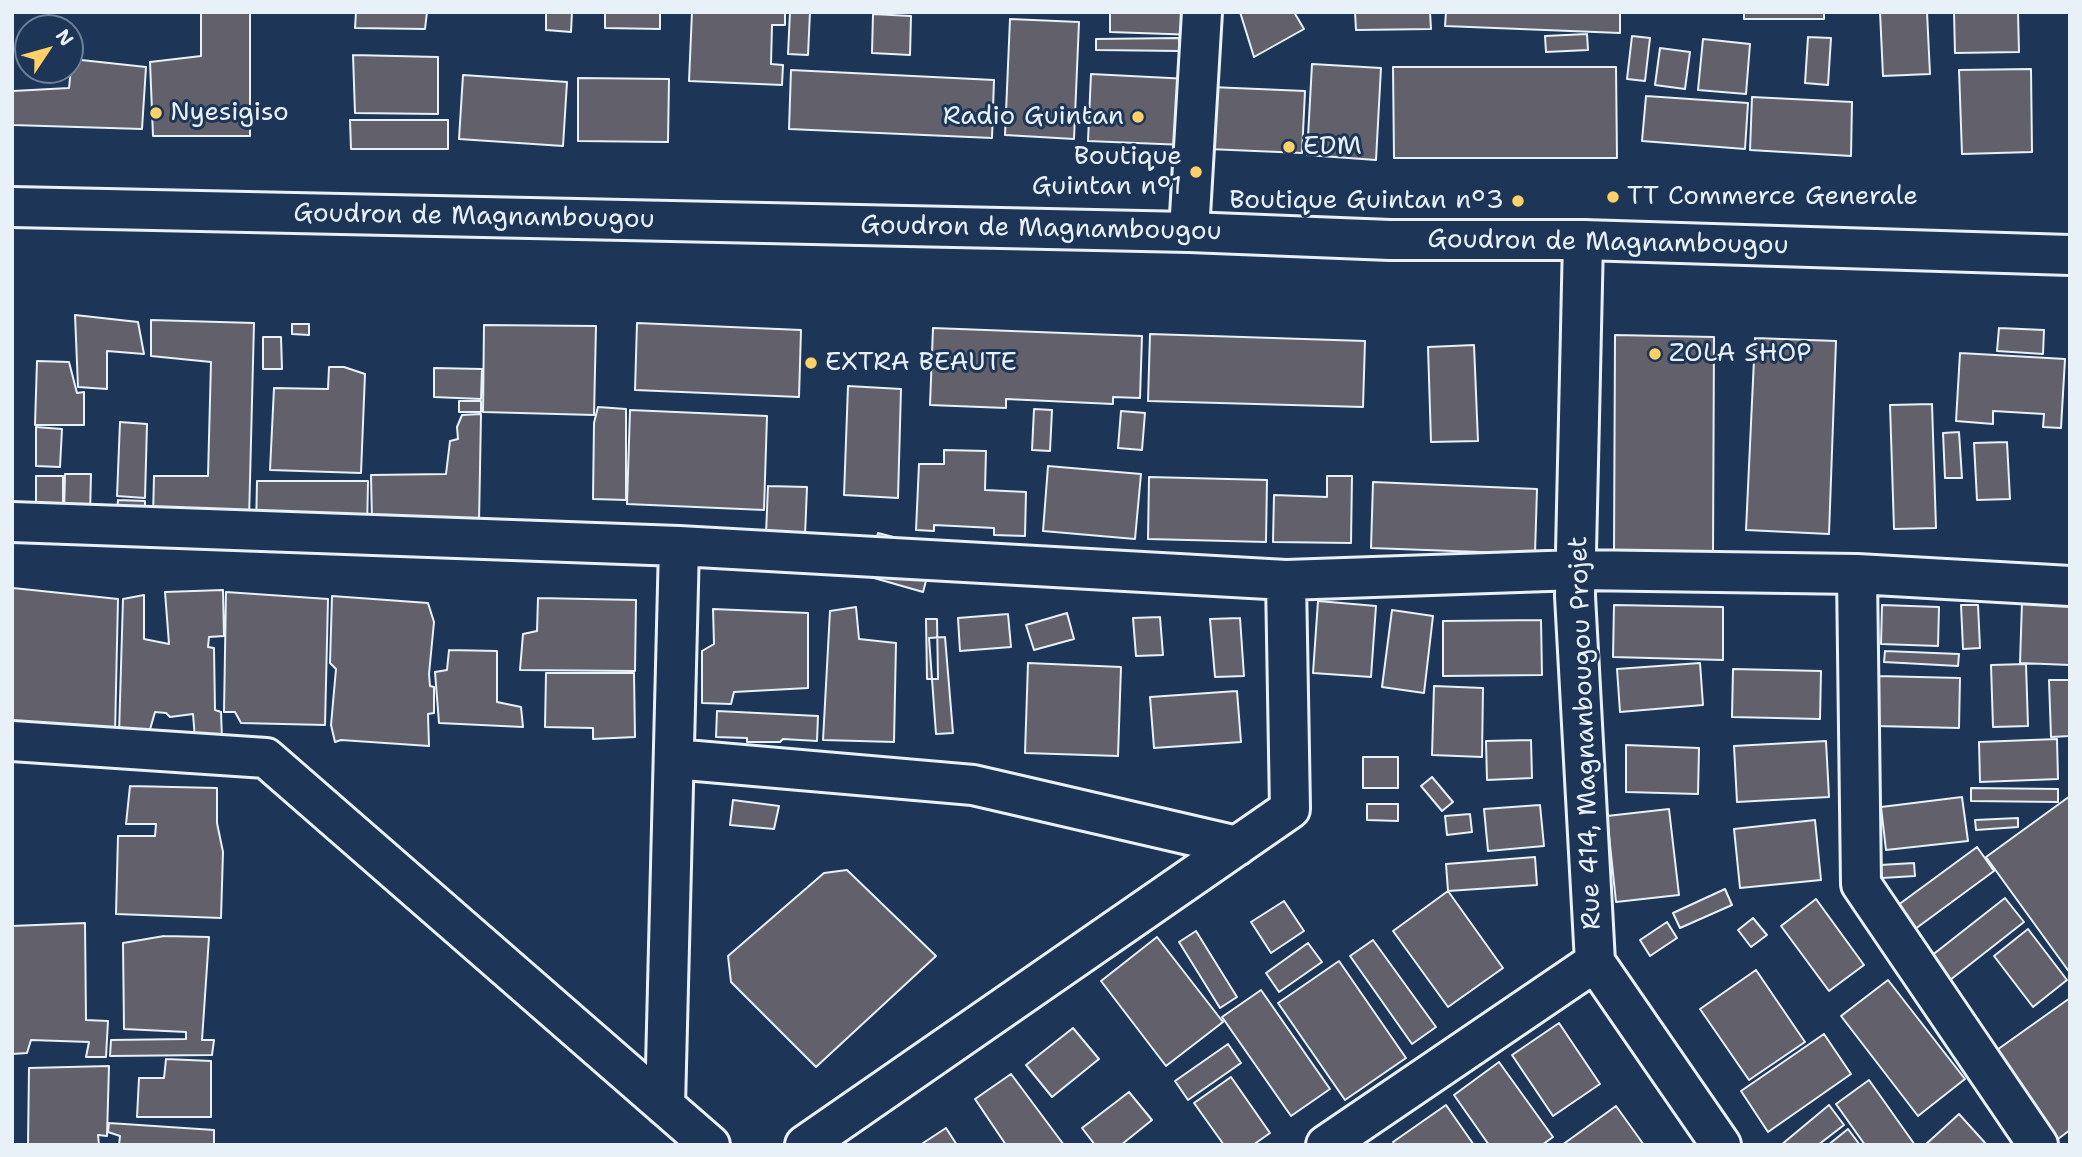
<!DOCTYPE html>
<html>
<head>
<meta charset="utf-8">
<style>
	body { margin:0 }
	#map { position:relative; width:2082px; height:1157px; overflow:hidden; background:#1d3557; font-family:"Shantell Sans",sans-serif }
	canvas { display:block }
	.frame { position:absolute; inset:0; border:14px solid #e8f1f8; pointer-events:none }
	.north { position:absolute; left:14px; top:14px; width:70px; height:70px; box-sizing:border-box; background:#1d3557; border:2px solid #6e8097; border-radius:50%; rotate:54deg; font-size:19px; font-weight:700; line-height:28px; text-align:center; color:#e8f1f8 }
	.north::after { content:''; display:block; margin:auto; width:24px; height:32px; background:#ffd166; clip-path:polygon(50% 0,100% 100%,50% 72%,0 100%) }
</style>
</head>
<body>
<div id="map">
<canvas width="2082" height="1157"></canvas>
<div class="frame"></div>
<div class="north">N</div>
</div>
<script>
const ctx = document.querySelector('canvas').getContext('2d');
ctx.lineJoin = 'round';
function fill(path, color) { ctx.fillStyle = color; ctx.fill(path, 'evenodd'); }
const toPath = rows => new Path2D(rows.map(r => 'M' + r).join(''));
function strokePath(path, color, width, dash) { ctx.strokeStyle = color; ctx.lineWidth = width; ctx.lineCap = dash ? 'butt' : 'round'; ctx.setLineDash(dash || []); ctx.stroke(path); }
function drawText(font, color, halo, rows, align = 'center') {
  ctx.font = font + ' "Shantell Sans",sans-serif'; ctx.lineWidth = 6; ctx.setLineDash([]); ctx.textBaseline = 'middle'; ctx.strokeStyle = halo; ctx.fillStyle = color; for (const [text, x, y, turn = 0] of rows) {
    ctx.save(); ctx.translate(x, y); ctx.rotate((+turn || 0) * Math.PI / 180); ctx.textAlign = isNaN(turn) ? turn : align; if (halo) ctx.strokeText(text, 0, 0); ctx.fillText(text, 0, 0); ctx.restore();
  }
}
const building = toPath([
	[201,12,250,12,250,136,153,136,150,62,201,56,201,12],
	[356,12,427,12,425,29,355,28,356,12],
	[546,12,572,12,571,32,546,30,546,12],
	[605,12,660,12,660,29,605,28,605,12],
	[692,12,785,12,785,25,772,25,771,64,783,65,782,85,689,81,692,12],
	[790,12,810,12,808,55,788,54,790,12],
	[1110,12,1198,12,1197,35,1110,32,1110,12],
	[1240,12,1294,12,1304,29,1254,57,1240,12],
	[1355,12,1430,12,1431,29,1356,30,1355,12],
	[1446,12,1620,12,1620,33,1445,26,1446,12],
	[1744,12,1824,12,1824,19,1744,19,1744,12],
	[1880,12,1927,12,1930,74,1883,76,1880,12],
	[1954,12,2018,12,2019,52,1955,53,1954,12],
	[873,14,911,16,910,55,872,53,873,14],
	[1010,19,1079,22,1074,139,1005,135,1010,19],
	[1587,34,1588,50,1546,52,1545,36,1587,34],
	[1632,36,1650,38,1645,81,1627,79,1632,36],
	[1808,37,1831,38,1828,85,1805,83,1808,37],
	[1179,38,1179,51,1096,50,1096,39,1179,38],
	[1703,39,1750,44,1746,94,1698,90,1703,39],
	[1660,48,1690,52,1685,89,1655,85,1660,48],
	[353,55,438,57,438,114,355,113,353,55],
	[72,59,146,67,142,129,12,125,13,91,69,88,72,59],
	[1312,64,1381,68,1376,160,1307,155,1312,64],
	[1393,67,1616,67,1617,158,1394,158,1393,67],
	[2031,69,2032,152,1962,154,1959,70,2031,69],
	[791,70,994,80,992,138,789,129,791,70],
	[1091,74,1189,79,1185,145,1088,141,1091,74],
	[463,75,567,82,563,146,459,139,463,75],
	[578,78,669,79,668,142,578,141,578,78],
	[1211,87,1305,91,1302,153,1208,149,1211,87],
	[1646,96,1748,103,1745,149,1642,141,1646,96],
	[1752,97,1852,102,1851,156,1750,150,1752,97],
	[350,120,448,120,448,149,351,149,350,120],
	[75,315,138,322,144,354,107,351,107,389,78,387,75,315],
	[151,320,254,323,249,520,153,516,154,476,208,476,211,362,151,356,151,320],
	[637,323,801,330,799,397,635,390,637,323],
	[292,324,309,324,309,335,292,334,292,324],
	[484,325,596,326,594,415,483,412,484,325],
	[933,328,1142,336,1140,398,1113,397,1113,404,1006,399,1006,408,930,405,933,328],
	[1999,328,2044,330,2043,354,1997,351,1999,328],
	[1150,334,1365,341,1363,407,1148,401,1150,334],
	[1615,335,1714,337,1713,554,1614,552,1615,335],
	[263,337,281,337,282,369,263,369,263,337],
	[1755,338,1836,341,1829,534,1746,530,1755,338],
	[1474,345,1478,441,1431,442,1428,347,1474,345],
	[1960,353,2065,359,2061,428,2043,427,2044,414,1993,411,1993,424,1956,421,1960,353],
	[37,361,69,362,77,393,84,392,84,425,35,425,37,361],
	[329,367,344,367,365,374,361,473,270,470,274,388,328,389,329,367],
	[434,368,482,369,481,399,434,397,434,368],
	[848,386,901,389,898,498,844,495,848,386],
	[459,401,481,401,481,412,459,412,459,401],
	[1932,404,1936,528,1894,529,1890,405,1932,404],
	[598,407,626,409,626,500,593,499,594,423,598,407],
	[1034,409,1052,410,1050,451,1032,450,1034,409],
	[630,410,767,416,764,510,627,504,630,410],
	[1121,411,1145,413,1142,450,1118,448,1121,411],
	[481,414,479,523,372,522,371,475,446,474,450,441,458,439,457,427,462,415,481,414],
	[120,422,147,424,145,498,117,496,120,422],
	[36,427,62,429,60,467,36,466,36,427],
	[1959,432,1962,478,1945,478,1943,433,1959,432],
	[2007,442,2010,499,1977,500,1974,443,2007,442],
	[944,450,986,451,985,490,1026,492,1025,536,994,535,994,528,934,525,934,531,916,530,919,464,944,464,944,450],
	[1048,466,1141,474,1135,539,1043,531,1048,466],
	[65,474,91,474,90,515,64,514,65,474],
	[36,476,63,476,63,517,36,517,36,476],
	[1327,476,1352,476,1351,543,1273,542,1274,495,1327,497,1327,476],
	[1149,477,1267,480,1266,542,1148,539,1149,477],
	[257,481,368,481,367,532,256,529,257,481],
	[1373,482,1537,489,1535,554,1371,548,1373,482],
	[768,486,807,487,805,536,766,534,768,486],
	[118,500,145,501,145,513,117,511,118,500],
	[878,533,935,548,923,592,867,576,878,533],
	[13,588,118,599,115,733,12,723,13,588],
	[223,590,224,636,209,637,208,647,214,648,215,710,221,712,222,739,195,739,193,714,170,717,166,713,155,712,149,733,119,734,123,599,144,595,144,639,169,644,165,592,223,590],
	[226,592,328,599,325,725,241,723,235,712,224,712,226,592],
	[332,596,428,603,434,622,429,674,430,686,434,687,434,713,428,714,429,746,341,740,335,742,331,725,336,669,330,663,332,596],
	[538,598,636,600,635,671,520,670,523,634,537,631,538,598],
	[1318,601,1376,606,1371,677,1313,673,1318,601],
	[2022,602,2070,604,2070,665,2020,663,2022,602],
	[1614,605,1723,607,1723,660,1613,657,1614,605],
	[1882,605,1939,607,1938,646,1881,644,1882,605],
	[1961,605,1978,605,1980,648,1963,649,1961,605],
	[856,607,859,639,896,643,894,742,823,740,830,611,856,607],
	[713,609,808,613,808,688,734,692,731,704,702,703,702,651,714,644,713,609],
	[1392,610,1433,616,1424,693,1382,687,1392,610],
	[1067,613,1074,639,1034,650,1026,625,1067,613],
	[1008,614,1011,647,960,651,958,618,1008,614],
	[1160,617,1163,655,1136,656,1133,618,1160,617],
	[1240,618,1244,676,1215,677,1210,619,1240,618],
	[926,619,937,619,938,679,927,679,926,619],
	[1541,620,1542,675,1443,676,1443,621,1541,620],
	[945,637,953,733,936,734,929,638,945,637],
	[449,650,497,651,497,702,521,707,523,727,439,723,435,672,447,670,449,650],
	[1885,651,1959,654,1958,666,1884,662,1885,651],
	[1028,663,1121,667,1118,756,1025,753,1028,663],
	[1700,663,1703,705,1620,712,1617,669,1700,663],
	[2026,664,2028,726,1993,727,1991,665,2026,664],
	[1733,669,1821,671,1820,719,1732,717,1733,669],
	[546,673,634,673,635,737,593,739,593,728,545,727,546,673],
	[1878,676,1960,678,1959,728,1876,726,1878,676],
	[2049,680,2070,680,2070,736,2051,737,2049,680],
	[1434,686,1483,688,1482,757,1432,755,1434,686],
	[1237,691,1241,742,1154,748,1150,697,1237,691],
	[717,711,818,716,817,741,783,739,780,742,747,742,747,738,716,737,717,711],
	[2057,739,2058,779,1980,782,1979,742,2057,739],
	[1531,740,1532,778,1487,780,1486,741,1531,740],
	[1826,741,1829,797,1737,802,1734,746,1826,741],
	[1626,745,1699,748,1698,794,1626,792,1626,745],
	[1363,757,1398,757,1398,788,1363,788,1363,757],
	[1432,777,1453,802,1442,811,1421,786,1432,777],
	[130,786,217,788,217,823,223,852,221,918,116,914,118,836,155,836,156,824,126,824,130,786],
	[1971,788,2058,789,2058,802,1971,801,1971,788],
	[2070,796,2070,973,1986,857,2070,796],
	[1962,797,1968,841,1886,850,1881,807,1962,797],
	[733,800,779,806,774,829,730,825,733,800],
	[1367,804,1398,804,1398,821,1367,820,1367,804],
	[1540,805,1544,846,1488,851,1484,809,1540,805],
	[1669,809,1679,895,1616,902,1607,816,1669,809],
	[1470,814,1472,832,1447,835,1445,816,1470,814],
	[2018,818,2018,827,1976,830,1975,820,2018,818],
	[1815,820,1821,880,1740,888,1734,829,1815,820],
	[1977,847,1994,871,1911,932,1894,908,1977,847],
	[1535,857,1537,885,1448,891,1446,864,1535,857],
	[1914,863,1915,876,1882,878,1880,865,1914,863],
	[847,870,936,956,816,1067,731,982,728,956,824,873,847,870],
	[1725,889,1732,905,1680,928,1673,913,1725,889],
	[1448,891,1503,968,1448,1007,1393,931,1448,891],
	[2005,898,2024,922,1945,984,1926,960,2005,898],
	[1816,899,1864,965,1829,991,1781,926,1816,899],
	[1284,901,1304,931,1271,953,1251,922,1284,901],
	[1753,918,1767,935,1751,947,1738,930,1753,918],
	[1667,922,1677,938,1650,956,1640,940,1667,922],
	[85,923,86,1020,108,1021,106,1057,86,1057,89,1042,31,1040,27,1053,12,1054,12,926,85,923],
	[2028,929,2067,980,2033,1007,1994,956,2028,929],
	[1196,931,1237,997,1220,1008,1179,942,1196,931],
	[164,936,209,937,202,1040,214,1040,212,1055,110,1056,111,1040,186,1039,186,1032,124,1029,123,943,164,936],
	[1157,937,1223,1022,1166,1066,1101,981,1157,937],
	[1373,940,1436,1027,1412,1044,1350,956,1373,940],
	[1308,943,1322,962,1279,992,1266,973,1308,943],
	[1339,961,1406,1058,1345,1100,1278,1003,1339,961],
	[1756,970,1805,1042,1749,1080,1700,1009,1756,970],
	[1888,980,1965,1079,1918,1116,1841,1016,1888,980],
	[1261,990,1330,1089,1291,1116,1222,1017,1261,990],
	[2070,998,2070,1130,2050,1145,1987,1057,2070,998],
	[1559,1023,1600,1084,1553,1116,1512,1055,1559,1023],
	[1073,1028,1099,1059,1052,1097,1026,1065,1073,1028],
	[1824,1034,1851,1074,1768,1132,1741,1091,1824,1034],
	[1228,1044,1241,1063,1188,1100,1175,1081,1228,1044],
	[166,1059,211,1061,211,1117,137,1117,139,1078,164,1078,166,1059],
	[1499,1062,1553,1137,1542,1145,1489,1145,1454,1095,1499,1062],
	[109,1066,107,1136,98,1135,99,1145,28,1145,29,1068,109,1066],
	[1011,1074,1023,1090,1064,1145,1006,1145,975,1099,1011,1074],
	[1231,1077,1270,1133,1253,1145,1224,1145,1194,1103,1231,1077],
	[1869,1080,1915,1145,1865,1145,1836,1104,1869,1080],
	[1129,1092,1152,1120,1121,1145,1095,1145,1082,1128,1129,1092],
	[1446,1105,1474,1145,1395,1145,1393,1142,1446,1105],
	[1829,1105,1844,1125,1818,1145,1781,1145,1829,1105],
	[1616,1106,1644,1145,1562,1145,1616,1106],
	[1959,1114,1987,1145,1925,1145,1959,1114],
	[109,1123,214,1130,214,1145,119,1145,120,1136,108,1132,109,1123],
	[946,1128,957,1145,920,1145,946,1128],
	[1848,1129,1860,1145,1828,1145,1848,1129]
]);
const minor = toPath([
	[1189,232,1202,12],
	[1583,240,1575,596,1595,962,1721,1145],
	[12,522,679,546,1286,580,1577,570,1857,574,2070,586],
	[1857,574,1861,884,2038,1145],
	[12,741,266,758,710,1145],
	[674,759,973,785,1237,846],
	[665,1106,679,546],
	[805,1145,1290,809,1286,580],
	[1326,1145,1595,962]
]);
const tertiary = toPath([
	[12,207,1189,232,1390,240,1583,240,2070,255]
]);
const markers = [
	[156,113,7,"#ffd166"],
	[1138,117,7,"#ffd166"],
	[1289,147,7,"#ffd166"],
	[1196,172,7,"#ffd166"],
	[1613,197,7,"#ffd166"],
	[1518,201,7,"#ffd166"],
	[1655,354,7,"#ffd166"],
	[811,363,7,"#ffd166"]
];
const poiNames = [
	["Nyesigiso",170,113],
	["Radio Guintan",1124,117,"right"],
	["EDM",1303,147],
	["Boutique",1182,157,"right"],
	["Guintan n°1",1182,187,"right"],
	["TT Commerce Generale",1627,197],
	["Boutique Guintan n°3",1504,201,"right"],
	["ZOLA SHOP",1669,354],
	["EXTRA BEAUTE",825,363]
];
const streetNames = [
	["Goudron de Magnambougou",474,217,1],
	["Goudron de Magnambougou",1041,229,1],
	["Goudron de Magnambougou",1608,243,1],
	["Rue 414, Magnanbougou Projet",1586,733,-92]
];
fill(building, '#62616b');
strokePath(building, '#e8f1f8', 2);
strokePath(minor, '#e8f1f8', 44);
strokePath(tertiary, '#e8f1f8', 44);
strokePath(minor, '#1d3557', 38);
strokePath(tertiary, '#1d3557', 38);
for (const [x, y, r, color] of markers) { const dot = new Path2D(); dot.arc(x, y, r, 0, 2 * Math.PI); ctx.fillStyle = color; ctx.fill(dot); strokePath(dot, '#1d3557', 2.5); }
drawText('26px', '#e8f1f8', '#1d3557', poiNames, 'left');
drawText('26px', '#e8f1f8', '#1d3557', streetNames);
</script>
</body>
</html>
